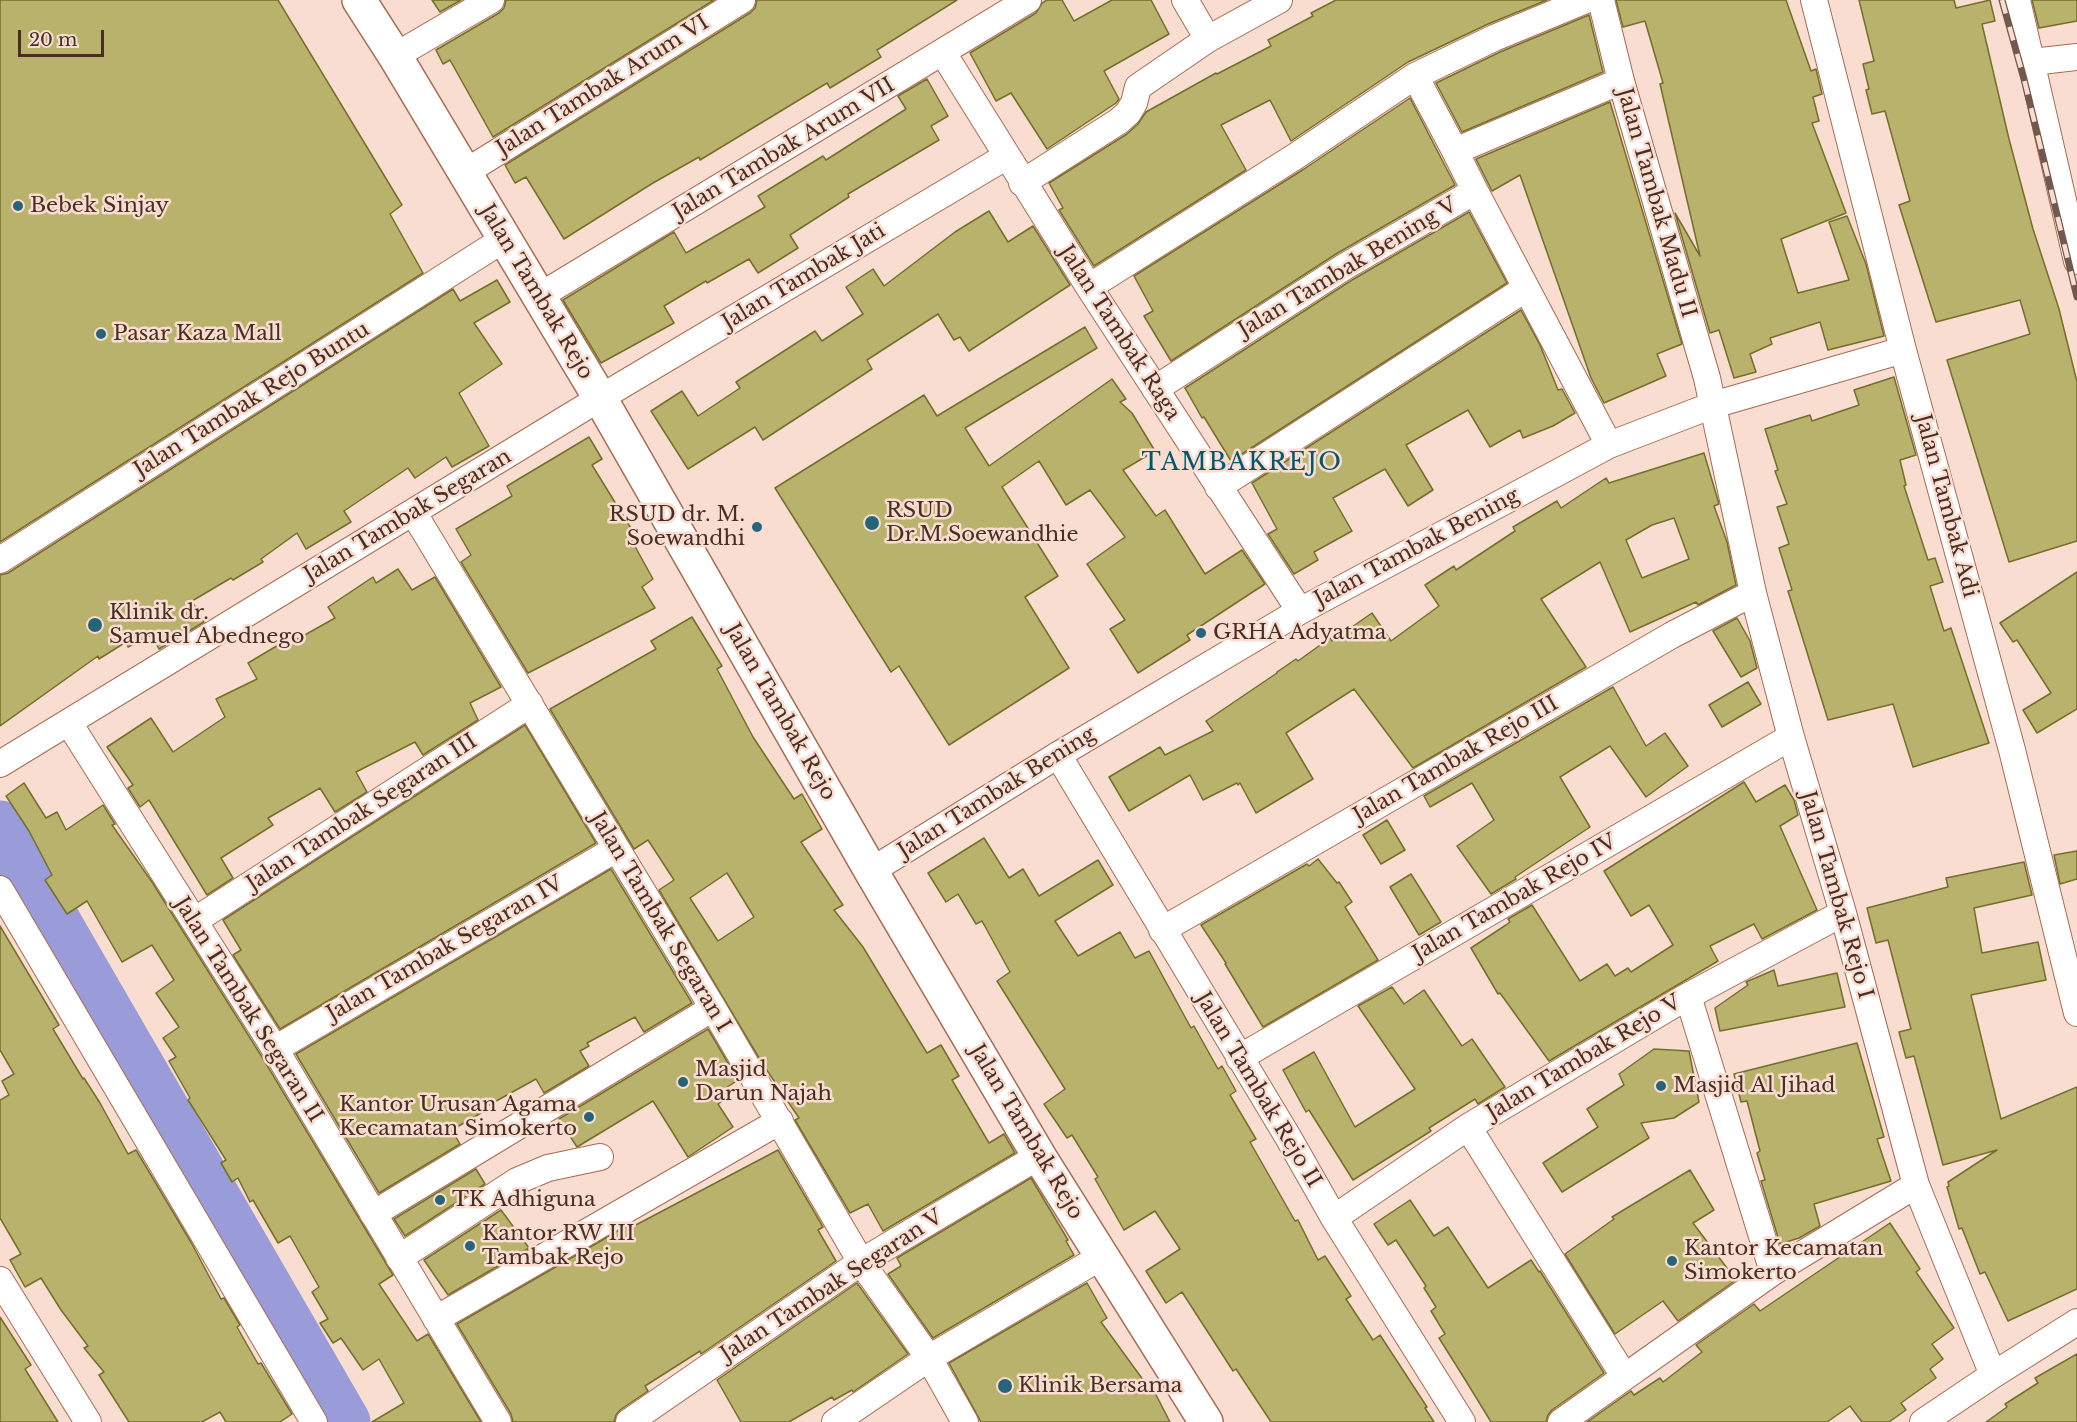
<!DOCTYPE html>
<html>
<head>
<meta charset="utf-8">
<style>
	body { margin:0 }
	#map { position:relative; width:2077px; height:1422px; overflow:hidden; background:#f9ddd1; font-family:"Libre Baskerville",serif }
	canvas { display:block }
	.scale { position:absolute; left:18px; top:30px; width:86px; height:27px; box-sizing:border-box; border:3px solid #492e23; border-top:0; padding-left:8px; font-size:18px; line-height:21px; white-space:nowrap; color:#492e23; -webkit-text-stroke:4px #f9ddd1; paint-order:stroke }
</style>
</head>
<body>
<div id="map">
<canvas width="2077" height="1422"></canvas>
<div class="scale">20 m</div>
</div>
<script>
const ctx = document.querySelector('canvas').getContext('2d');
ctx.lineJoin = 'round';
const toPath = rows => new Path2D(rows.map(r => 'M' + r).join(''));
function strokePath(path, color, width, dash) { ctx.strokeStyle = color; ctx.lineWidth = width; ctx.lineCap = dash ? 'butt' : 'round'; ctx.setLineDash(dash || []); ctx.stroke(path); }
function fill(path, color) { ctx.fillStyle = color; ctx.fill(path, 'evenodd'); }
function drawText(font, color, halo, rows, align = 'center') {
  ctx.font = font + ' "Libre Baskerville",serif'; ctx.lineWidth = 5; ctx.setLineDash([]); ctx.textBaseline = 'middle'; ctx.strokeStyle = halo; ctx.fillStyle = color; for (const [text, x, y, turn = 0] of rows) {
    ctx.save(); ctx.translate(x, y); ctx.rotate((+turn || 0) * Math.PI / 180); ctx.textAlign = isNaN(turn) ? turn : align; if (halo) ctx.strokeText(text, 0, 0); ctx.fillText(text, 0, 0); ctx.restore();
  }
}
const river = toPath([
	[0,826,345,1422]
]);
const building = toPath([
	[0,0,278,0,402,205,390,214,423,273,0,542,0,0],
	[432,0,461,0,440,12,432,0],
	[506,0,714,0,493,137,450,60,443,64,436,50,499,13,504,8,506,0],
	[757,0,957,0,877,50,881,57,830,88,827,83,700,160,699,157,653,183,564,239,526,177,515,183,505,165,750,13,755,8,757,0],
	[1047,0,1062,0,1074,21,1112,0,1151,0,1169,34,1104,71,1119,99,1116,103,1047,149,1011,93,996,101,970,53,1036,13,1042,3,1047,0],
	[1336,0,1547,0,1488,24,1408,62,1291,141,1270,100,1221,125,1246,170,1094,266,1059,210,1063,208,1049,183,1127,134,1138,124,1146,112,1216,73,1217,74,1271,46,1268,40,1313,16,1311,13,1336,0],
	[1616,0,1786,0,1811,71,1816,69,1822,94,1813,97,1819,121,1812,123,1846,213,1781,239,1798,293,1849,280,1829,222,1847,216,1866,264,1884,336,1828,350,1820,322,1770,338,1772,344,1750,354,1756,372,1734,378,1719,330,1710,333,1675,213,1700,256,1660,84,1663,83,1645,21,1623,27,1616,0],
	[1859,0,1954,0,1956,8,1990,0,1995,21,1982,24,2009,139,2033,229,2059,309,2077,382,2077,541,2009,562,1947,360,2030,334,2020,300,1936,322,1899,205,1910,201,1885,111,1872,114,1866,90,1869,89,1863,64,1874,61,1859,0],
	[2032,0,2077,0,2077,21,2039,28,2032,0],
	[1589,15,1603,72,1462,132,1436,83,1500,52,1589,15],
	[927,79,948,116,931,126,939,140,848,194,849,197,790,235,798,248,758,273,749,259,707,283,706,281,664,306,674,323,601,363,563,300,674,232,686,253,765,207,758,196,823,156,826,160,906,109,898,96,927,79],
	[1410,98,1455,185,1336,254,1171,361,1144,316,1153,311,1134,276,1304,169,1410,98],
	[1610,102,1682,344,1657,354,1666,376,1604,403,1591,378,1520,175,1492,191,1476,159,1610,102],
	[989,211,1008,242,1033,226,1070,285,969,351,960,337,954,340,938,314,867,360,872,369,763,440,755,427,688,469,651,411,682,391,698,416,740,388,736,382,815,331,822,341,863,314,846,287,873,269,884,286,955,232,989,211],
	[1469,212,1507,283,1231,461,1204,417,1202,418,1185,388,1352,280,1469,212],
	[497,280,510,302,474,323,502,364,459,393,489,446,452,467,446,457,415,478,408,468,344,511,351,522,306,549,297,533,261,559,263,562,233,580,231,578,192,601,204,622,159,649,151,635,128,647,126,642,99,659,98,656,0,726,0,575,8,573,453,289,460,301,497,280],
	[1521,310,1540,345,1558,390,1562,389,1575,413,1553,426,1523,438,1520,430,1490,447,1468,410,1406,445,1433,490,1408,506,1385,469,1333,498,1352,531,1314,552,1318,560,1294,574,1268,534,1277,529,1252,483,1521,310],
	[1085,327,1097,348,965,428,989,466,1112,379,1126,399,1120,402,1132,413,1155,451,1123,470,1156,516,1165,510,1205,574,1242,550,1265,584,1187,635,1190,640,1138,673,1110,629,1125,620,1087,564,1125,537,1090,490,1066,505,1039,461,1002,487,1058,576,1025,597,1069,668,949,745,899,666,891,672,775,488,924,395,937,416,1085,327],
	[1894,377,1916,455,1900,460,1906,485,1904,486,1928,560,1935,558,1943,582,1930,586,1944,631,1951,628,1989,743,1913,767,1893,704,1828,720,1788,591,1792,590,1779,548,1789,544,1777,507,1787,504,1775,471,1778,470,1765,429,1810,415,1812,421,1859,405,1854,390,1894,377],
	[589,437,602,459,592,465,637,538,632,541,653,579,642,587,655,608,528,673,461,562,471,555,456,529,512,496,507,486,589,437],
	[1704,453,1719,504,1714,506,1727,542,1736,585,1698,605,1696,602,1630,632,1600,562,1541,599,1586,667,1413,768,1354,689,1286,733,1313,779,1256,813,1240,783,1238,785,1237,783,1203,800,1190,775,1129,811,1109,777,1160,747,1165,755,1213,731,1206,721,1277,673,1277,672,1296,659,1298,661,1330,638,1332,641,1372,613,1391,641,1439,606,1425,585,1454,566,1456,570,1515,531,1513,527,1557,501,1561,508,1606,478,1609,483,1704,453],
	[1674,518,1689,559,1642,578,1626,540,1652,525,1674,518],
	[398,569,412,590,435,577,501,687,470,703,478,720,423,755,415,742,356,772,367,792,335,812,320,788,268,818,273,825,221,858,233,878,207,895,149,800,140,807,128,788,133,785,107,747,151,718,173,752,225,717,216,699,257,679,248,663,285,641,287,645,335,618,328,607,373,577,376,583,398,569],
	[2077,572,2077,709,2037,733,2023,710,2051,693,2017,640,2013,642,2000,623,2077,572],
	[692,617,722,666,717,669,753,737,794,799,802,794,822,829,801,842,843,905,834,910,863,947,927,1053,941,1045,959,1076,952,1080,989,1143,1004,1134,1015,1153,883,1231,868,1204,850,1213,795,1120,799,1118,762,1063,659,890,674,880,648,840,634,849,550,709,656,649,651,641,692,617],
	[727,873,754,917,718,941,690,898,727,873],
	[1737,618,1750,641,1757,668,1741,677,1713,631,1737,618],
	[1748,682,1761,704,1722,727,1709,705,1748,682],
	[1613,687,1646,746,1665,733,1688,766,1646,797,1610,746,1560,777,1590,827,1515,877,1516,879,1491,894,1457,846,1494,820,1472,783,1430,807,1424,796,1613,687],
	[525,725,596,843,280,1029,233,955,241,950,223,920,525,725],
	[1744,782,1756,802,1785,785,1794,800,1798,815,1780,826,1817,910,1762,939,1754,924,1710,946,1718,961,1549,1061,1500,993,1498,994,1471,948,1506,925,1510,922,1508,919,1532,905,1580,981,1607,964,1615,976,1628,968,1631,972,1673,945,1649,905,1631,916,1604,871,1744,782],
	[24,783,46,818,57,812,66,830,103,805,115,824,112,825,152,882,262,1057,393,1275,379,1284,417,1341,428,1334,481,1422,372,1422,404,1403,379,1359,363,1370,341,1338,333,1343,320,1323,328,1319,312,1292,319,1287,290,1236,278,1243,253,1200,250,1202,238,1178,232,1182,221,1163,226,1160,188,1100,190,1098,169,1061,176,1057,163,1038,179,1027,156,993,174,980,152,945,122,962,87,901,67,914,45,880,52,875,29,831,6,796,24,783],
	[1387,820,1405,850,1381,864,1363,835,1387,820],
	[984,838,1009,878,1023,869,1039,896,1098,860,1113,885,1055,921,1078,956,1120,932,1135,958,1149,951,1191,1028,1194,1026,1218,1069,1222,1066,1236,1091,1230,1095,1256,1139,1250,1142,1295,1221,1298,1220,1318,1260,1325,1256,1351,1296,1346,1299,1373,1340,1380,1335,1427,1407,1425,1408,1434,1422,1271,1422,1236,1369,1233,1371,1182,1292,1166,1303,1146,1271,1180,1249,1155,1211,1124,1230,1095,1179,1098,1177,1072,1135,1067,1138,1044,1104,1065,1089,997,981,1010,972,982,921,976,924,958,894,946,902,928,873,984,838],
	[2077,851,2077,879,2060,884,2054,855,2077,851],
	[1318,859,1337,883,1339,882,1352,902,1345,907,1378,960,1263,1027,1225,964,1226,963,1201,925,1307,864,1309,866,1318,859],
	[2024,862,2032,895,1974,908,1982,953,2038,942,2046,980,1971,995,2001,1119,2077,1087,2077,1289,2008,1321,1985,1272,1980,1274,1962,1228,1959,1229,1947,1187,1949,1186,1948,1182,1997,1150,1943,1165,1914,1056,1906,1058,1899,1032,1911,1029,1888,940,1876,943,1867,908,1948,887,1946,878,2024,862],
	[611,869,692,1003,644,1032,635,1017,587,1043,589,1046,580,1051,589,1066,544,1093,536,1079,480,1110,481,1113,452,1130,460,1144,379,1193,296,1054,611,869],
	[1411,874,1441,922,1419,935,1390,887,1411,874],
	[0,926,59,1025,53,1029,83,1079,84,1078,100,1103,128,1154,136,1150,192,1244,221,1299,224,1298,240,1325,237,1327,258,1364,261,1363,292,1414,280,1422,226,1422,220,1412,202,1422,129,1422,99,1375,104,1372,84,1348,88,1346,61,1310,41,1278,25,1287,10,1260,21,1254,0,1218,0,1100,9,1095,2,1081,14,1074,0,1050,0,926],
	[1774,970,1778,986,1837,973,1845,1007,1720,1031,1715,1008,1748,985,1746,982,1774,970],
	[1392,987,1404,1004,1424,990,1462,1046,1472,1039,1505,1087,1478,1104,1475,1099,1429,1128,1431,1131,1353,1180,1309,1110,1306,1112,1283,1070,1314,1052,1355,1127,1415,1089,1358,1006,1392,987],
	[708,1029,738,1080,726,1088,731,1095,718,1104,733,1127,688,1157,653,1101,577,1147,559,1119,708,1029],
	[1857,1043,1884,1137,1877,1139,1891,1181,1814,1204,1820,1226,1799,1238,1780,1244,1761,1181,1765,1180,1757,1153,1760,1151,1747,1101,1741,1102,1734,1074,1857,1043],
	[1654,1049,1689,1051,1699,1102,1674,1118,1641,1123,1649,1138,1562,1192,1543,1163,1598,1127,1587,1109,1624,1085,1619,1074,1654,1049],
	[778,1150,823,1227,818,1230,836,1261,701,1354,700,1351,645,1386,648,1391,620,1410,616,1415,614,1422,513,1422,511,1414,457,1324,630,1224,632,1227,778,1150],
	[476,1169,485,1184,405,1236,394,1219,476,1169],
	[1690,1170,1714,1210,1693,1223,1736,1280,1678,1321,1663,1301,1615,1334,1565,1254,1614,1219,1612,1217,1690,1170],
	[1031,1178,1068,1240,1066,1241,1074,1255,933,1338,888,1274,901,1266,897,1258,1031,1178],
	[1410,1200,1434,1236,1448,1227,1488,1288,1531,1260,1539,1272,1540,1271,1604,1373,1552,1410,1548,1415,1546,1422,1491,1422,1466,1381,1439,1338,1445,1334,1431,1311,1436,1307,1424,1288,1426,1286,1396,1240,1388,1245,1374,1224,1410,1200],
	[501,1210,529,1248,448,1295,424,1260,501,1210],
	[1890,1223,1920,1269,1916,1272,1954,1328,1932,1344,1943,1359,1930,1369,1936,1378,1901,1403,1906,1410,1889,1422,1862,1422,1850,1406,1827,1422,1587,1422,1631,1391,1634,1395,1660,1378,1663,1382,1702,1352,1696,1345,1754,1304,1760,1311,1890,1223],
	[857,1283,908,1354,853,1392,852,1390,834,1400,832,1397,789,1422,741,1422,717,1380,857,1283],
	[1087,1283,1107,1318,1101,1322,1149,1388,1152,1387,1170,1422,981,1422,949,1363,1087,1283],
	[0,1317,31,1365,25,1369,58,1422,0,1422,0,1317],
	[2077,1354,2077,1422,1986,1422,2007,1407,2005,1404,2038,1383,2035,1378,2077,1354]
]);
const street = toPath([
	[1185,0,1208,39],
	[1601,0,1621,81,1707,378,1753,593,1791,737,1843,913,1916,1185,1993,1375],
	[1814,0,1903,350,2012,750,2077,1013],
	[2017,0,2077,261],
	[943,53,1089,287,1300,611],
	[395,56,491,0],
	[2032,62,2077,57],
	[1415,76,1455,151],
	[464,173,742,0],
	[1022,183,1119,121,1128,113,1134,103,1138,87,1208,39,1279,0],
	[1475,191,1609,445],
	[1089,287,1296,156,1415,76,1494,38,1586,0],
	[538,297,1028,0],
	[1155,389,1344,267,1475,191,1455,151,1621,81],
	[1218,487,1525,289],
	[413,512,713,1008,861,1262,929,1358,965,1422],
	[0,560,504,239],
	[69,723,275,1049,498,1422],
	[1058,755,1288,1137,1334,1218,1462,1422],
	[0,764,600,398,1007,156],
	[871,871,1058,755,1300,611,1609,445,1713,405,1903,350],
	[0,889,314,1422],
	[194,921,530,704],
	[1162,930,1672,635,1753,593],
	[1688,996,1773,1272],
	[275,1049,616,849],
	[1239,1058,1791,737],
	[1468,1127,1624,1376],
	[373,1214,713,1008],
	[1334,1218,1468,1127,1688,996,1843,913],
	[399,1258,517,1181,548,1168,600,1157],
	[0,1280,88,1422],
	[436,1319,780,1121],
	[629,1422,861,1262,1039,1156],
	[835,1422,929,1358,1101,1257],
	[1561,1422,1773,1272,1916,1185],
	[1923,1422,1993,1375,2077,1322]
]);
const secondary = toPath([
	[359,0,395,56,600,398,871,871,1039,1156,1206,1422]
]);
const rail = toPath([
	[2002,0,2024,79,2077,297]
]);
const markers = [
	[18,206,6,"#256479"],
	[101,334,6,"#256479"],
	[872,523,8,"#256479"],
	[757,527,6,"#256479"],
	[95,625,8,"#256479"],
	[1201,633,6,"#256479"],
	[683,1082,6,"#256479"],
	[1661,1086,6,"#256479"],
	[589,1117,6,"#256479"],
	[440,1200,6,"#256479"],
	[470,1246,6,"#256479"],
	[1672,1261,6,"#256479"],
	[1005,1386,8,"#256479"]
];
const streetNames = [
	["Jalan Tambak Arum VI",603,86,-32],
	["Jalan Tambak Arum VII",784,149,-31],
	["Jalan Tambak Madu II",1656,203,74],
	["Jalan Tambak Bening V",1348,268,-31],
	["Jalan Tambak Jati",804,277,-31],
	["Jalan Tambak Rejo",536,292,59],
	["Jalan Tambak Raga",1119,333,57],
	["Jalan Tambak Rejo Buntu",252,400,-32],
	["Jalan Tambak Adi",1946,506,75],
	["Jalan Tambak Segaran",408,516,-31],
	["Jalan Tambak Bening",1417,548,-28],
	["Jalan Tambak Rejo",780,712,60],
	["Jalan Tambak Rejo III",1456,760,-30],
	["Jalan Tambak Bening",997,793,-32],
	["Jalan Tambak Segaran III",362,813,-33],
	["Jalan Tambak Rejo I",1836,895,74],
	["Jalan Tambak Rejo IV",1515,898,-30],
	["Jalan Tambak Segaran I",660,922,59],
	["Jalan Tambak Segaran IV",445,949,-30],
	["Jalan Tambak Segaran II",248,1010,58],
	["Jalan Tambak Rejo V",1584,1058,-31],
	["Jalan Tambak Rejo II",1258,1090,59],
	["Jalan Tambak Rejo",1026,1132,59],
	["Jalan Tambak Segaran V",832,1286,-33]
];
const poiNames = [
	["Bebek Sinjay",30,206],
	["Pasar Kaza Mall",113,334],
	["RSUD",886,511],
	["Dr.M.Soewandhie",886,535],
	["RSUD dr. M.",745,515,"right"],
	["Soewandhi",745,539,"right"],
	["Klinik dr.",109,613],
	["Samuel Abednego",109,637],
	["GRHA Adyatma",1213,633],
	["Masjid",695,1070],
	["Darun Najah",695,1094],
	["Masjid Al Jihad",1673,1086],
	["Kantor Urusan Agama",577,1105,"right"],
	["Kecamatan Simokerto",577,1129,"right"],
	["TK Adhiguna",452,1200],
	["Kantor RW III",482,1234],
	["Tambak Rejo",482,1258],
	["Kantor Kecamatan",1684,1249],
	["Simokerto",1684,1273],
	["Klinik Bersama",1018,1386]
];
const quarterNames = [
	["TAMBAKREJO",1242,463]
];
strokePath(river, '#9a9bd9', 51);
fill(building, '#b8b26d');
strokePath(building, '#756e2b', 1.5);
strokePath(street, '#a86a50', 28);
strokePath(secondary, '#a86a50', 36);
strokePath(street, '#fff', 26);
strokePath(secondary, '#fff', 33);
strokePath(rail, '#73584d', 7);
strokePath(rail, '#f9ddd1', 4.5, [14]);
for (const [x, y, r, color] of markers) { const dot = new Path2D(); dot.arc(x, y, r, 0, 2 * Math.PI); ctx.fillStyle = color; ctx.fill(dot); strokePath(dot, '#f9ddd1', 2); }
drawText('21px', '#492e23', '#f9ddd1', streetNames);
drawText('21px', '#492e23', '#f9ddd1', poiNames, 'left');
ctx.letterSpacing = '1.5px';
drawText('24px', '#00586f', '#f9ddd1', quarterNames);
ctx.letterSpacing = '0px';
</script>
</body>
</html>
